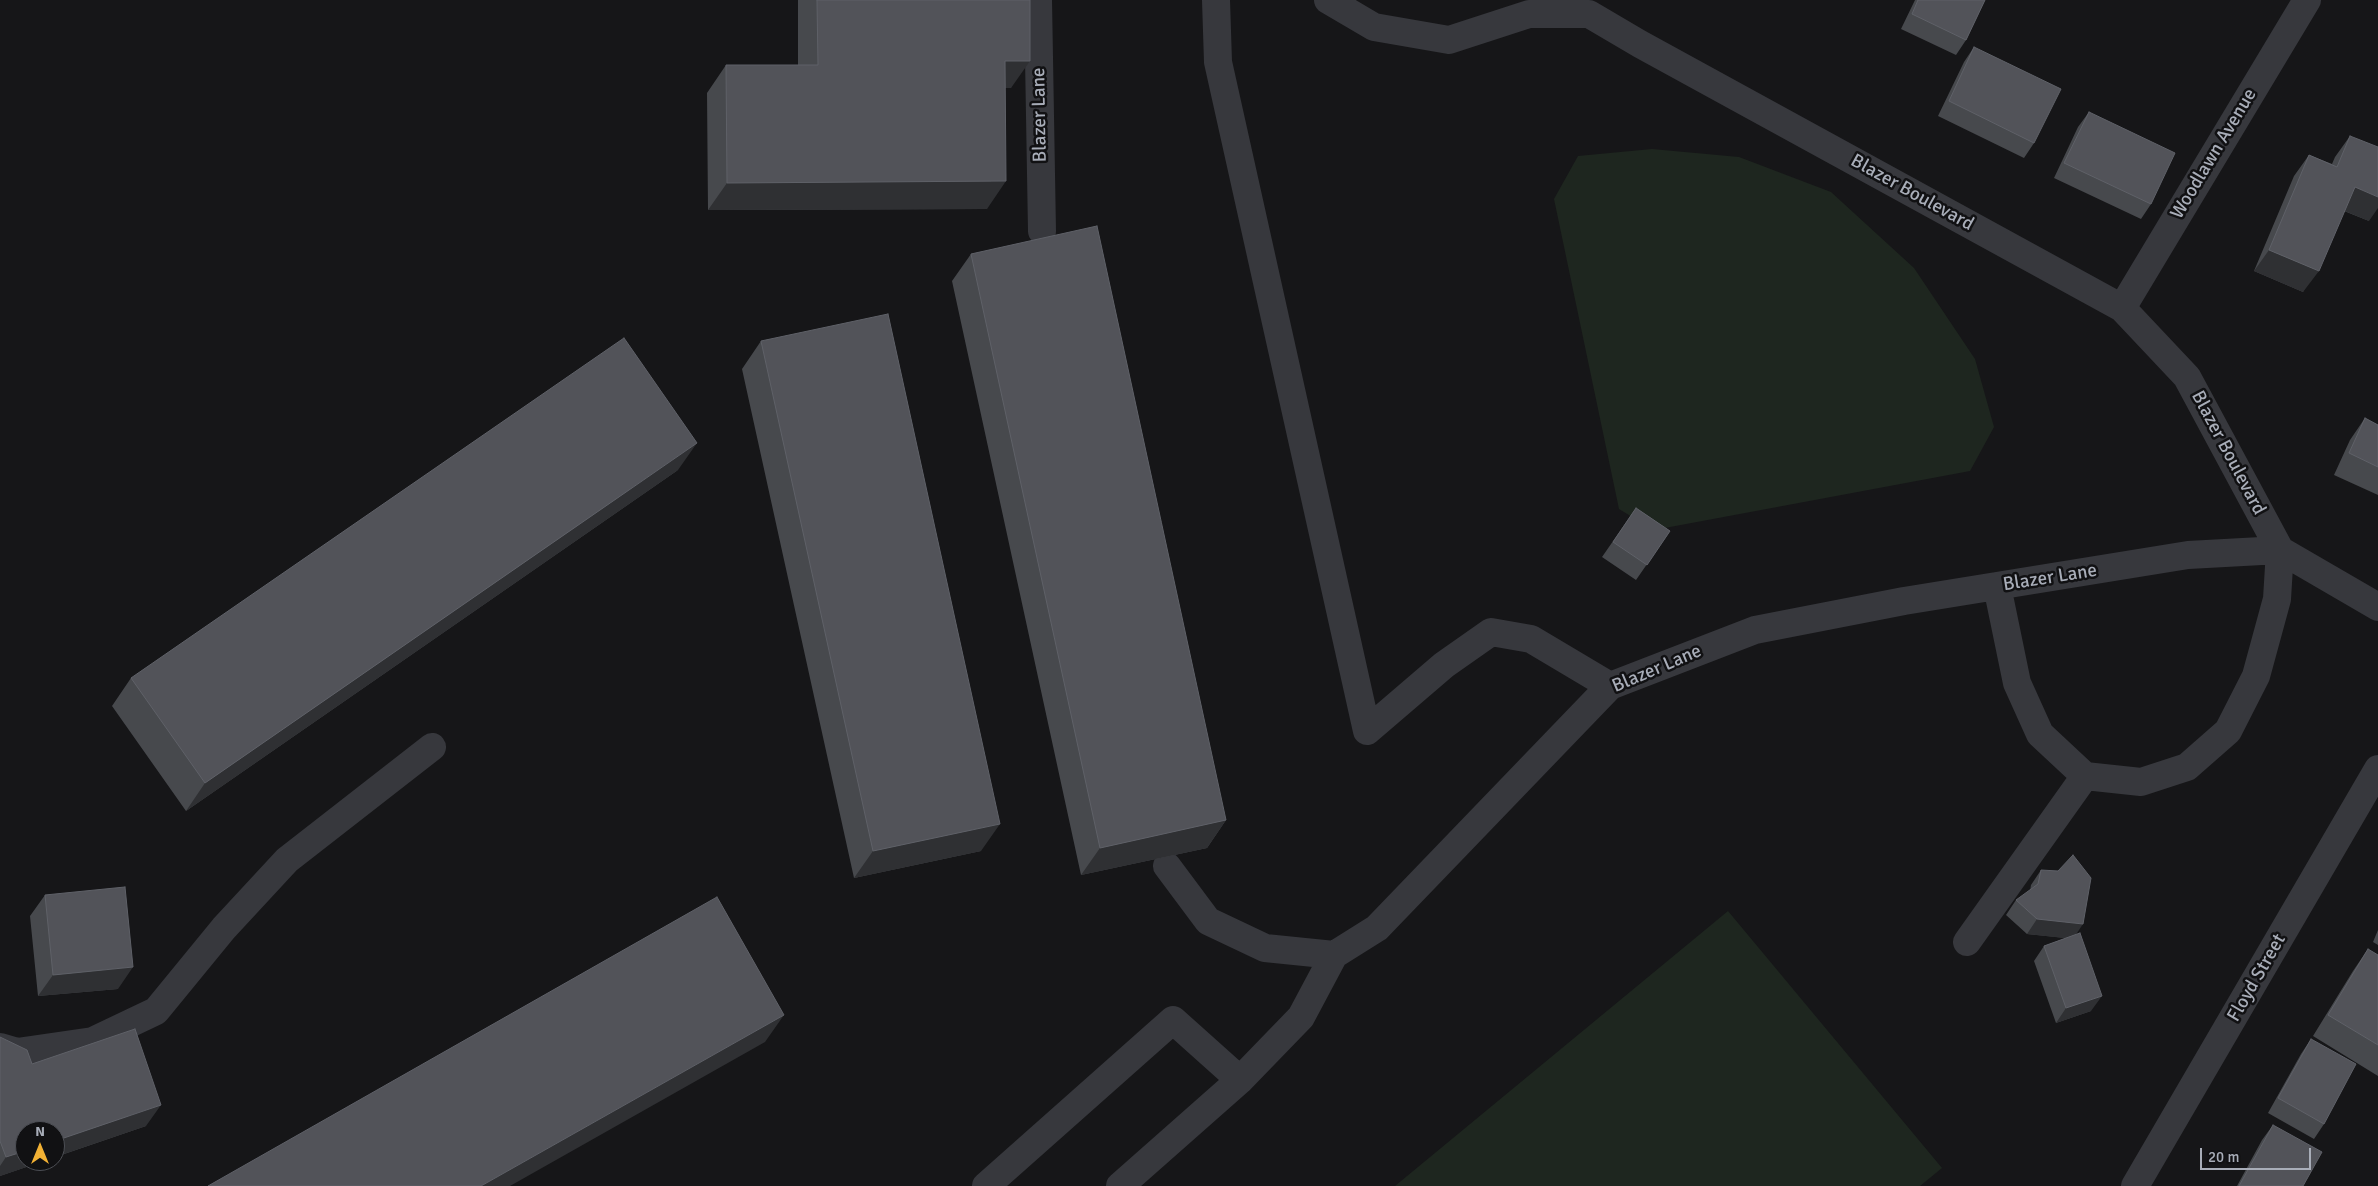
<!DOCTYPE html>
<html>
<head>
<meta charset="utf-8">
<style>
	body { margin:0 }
	#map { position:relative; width:2378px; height:1186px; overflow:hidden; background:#161618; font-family:Signika,sans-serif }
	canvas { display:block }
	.north { position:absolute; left:15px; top:1121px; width:50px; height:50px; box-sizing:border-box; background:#111113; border:1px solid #4d4f55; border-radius:50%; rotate:0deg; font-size:14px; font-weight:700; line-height:20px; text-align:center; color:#a8adb8 }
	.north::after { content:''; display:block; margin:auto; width:18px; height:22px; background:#f2b134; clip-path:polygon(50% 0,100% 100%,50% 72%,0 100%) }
	.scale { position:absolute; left:2200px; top:1148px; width:111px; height:22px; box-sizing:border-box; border:2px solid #a8adb8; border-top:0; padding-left:6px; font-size:15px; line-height:18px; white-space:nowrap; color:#a8adb8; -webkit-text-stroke:4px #111113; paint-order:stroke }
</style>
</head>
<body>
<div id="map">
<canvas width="2378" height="1186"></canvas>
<div class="north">N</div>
<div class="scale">20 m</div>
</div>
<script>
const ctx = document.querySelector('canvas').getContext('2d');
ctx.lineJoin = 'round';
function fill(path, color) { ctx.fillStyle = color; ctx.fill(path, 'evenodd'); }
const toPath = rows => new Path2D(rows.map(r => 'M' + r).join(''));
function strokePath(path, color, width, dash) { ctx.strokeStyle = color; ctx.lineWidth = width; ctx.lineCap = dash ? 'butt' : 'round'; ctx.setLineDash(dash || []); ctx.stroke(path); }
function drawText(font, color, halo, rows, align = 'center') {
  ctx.font = font + ' Signika,sans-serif'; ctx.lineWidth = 5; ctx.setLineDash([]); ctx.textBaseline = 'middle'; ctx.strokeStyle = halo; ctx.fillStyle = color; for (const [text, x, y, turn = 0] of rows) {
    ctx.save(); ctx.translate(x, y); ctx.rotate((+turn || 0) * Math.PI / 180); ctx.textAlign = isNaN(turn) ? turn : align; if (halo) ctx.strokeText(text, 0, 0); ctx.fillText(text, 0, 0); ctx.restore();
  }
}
const green = toPath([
	[1652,149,1739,157,1831,192,1914,268,1975,359,1994,427,1970,471,1654,530,1619,509,1554,199,1578,156],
	[1728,911,1942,1168,1920,1186,1395,1186]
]);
const minor = toPath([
	[1038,0,1042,231],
	[1216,0,1218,62,1367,731,1444,665,1491,632,1531,639,1610,686],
	[1328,0,1374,27,1449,40,1529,14,1589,14,1640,44,2122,308,2187,377,2280,550,2378,607],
	[2122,308,2307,0],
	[1167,866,1208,921,1265,948,1334,955,1377,928,1610,686,1755,630,1904,601,2188,555,2280,550,2277,599,2256,676,2228,731,2187,767,2141,782,2085,776,2040,734,2017,683,1997,586],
	[1967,942,2085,776],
	[0,1047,17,1052,93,1041,156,1011,224,928,287,860,432,747],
	[986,1186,1173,1020,1240,1080],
	[1120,1186,1240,1080,1301,1017,1334,955],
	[2135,1186,2378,769]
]);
const wall = toPath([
	[798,0,1030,0,1011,88,1005,88,987,209,708,210,707,93,726,65,798,65],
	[1915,0,1985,0,1966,40,1956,55,1901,29],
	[1974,47,2034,143,2024,158,1938,116,1964,62],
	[2089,112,2151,204,2141,219,2054,178,2078,127],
	[2350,136,2369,221,2344,211,2303,292,2254,271,2294,176,2309,155,2332,164,2335,157],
	[971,254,1226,820,1207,848,1081,875,952,281],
	[761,341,981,851,854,878,742,369],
	[2365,418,2378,425,2378,495,2334,475,2350,440],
	[678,470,186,811,112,706,131,678],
	[1636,508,1670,531,1636,580,1602,557],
	[2041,870,2076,935,2091,1011,2056,1023,2034,961,2044,946,2066,938,2027,934,2006,915,2016,900,2030,891,2031,885],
	[45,895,118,989,38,996,30,916],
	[2378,930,2378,945,2373,942],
	[2368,949,2378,955,2378,1076,2313,1036,2353,971],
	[0,1037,32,1064,146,1126,0,1176],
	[2311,1039,2324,1124,2314,1139,2268,1113,2301,1054],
	[2273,1125,2303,1186,2237,1186,2262,1140]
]);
const shadedWall = toPath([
	[1005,61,1030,61,1011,88,986,88],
	[1006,181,987,209,708,210,727,183],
	[2355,187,2378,197,2378,208,2369,221,2340,209],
	[2269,250,2319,271,2303,292,2254,271],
	[697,443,678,470,186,811,205,783],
	[1226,820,1207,848,1081,875,1100,848],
	[1000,824,981,851,854,878,873,851],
	[2037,919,2083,924,2073,939,2027,934],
	[133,967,118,989,38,996,53,975],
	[2102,996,2091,1011,2056,1023,2066,1008],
	[784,1015,765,1042,510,1186,481,1186],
	[161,1105,146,1126,55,1157,55,1141],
	[25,1151,25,1161,44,1161,0,1176,0,1166,6,1157]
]);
const building = toPath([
	[817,0,1030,0,1030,61,1005,61,1006,181,727,183,726,65,818,65,817,0],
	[1918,0,1985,0,1966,40,1912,14,1918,0],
	[1974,47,2061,89,2034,143,1949,101,1974,47],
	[2089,112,2175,153,2151,204,2064,163,2089,112],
	[2350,136,2378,147,2378,197,2355,187,2319,271,2269,250,2309,155,2337,167,2350,136],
	[1097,226,1226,820,1100,848,971,254,1097,226],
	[888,314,1000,824,873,851,761,341,888,314],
	[624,338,697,443,205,783,131,678,624,338],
	[2365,418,2378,425,2378,467,2349,453,2365,418],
	[1636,508,1670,531,1647,565,1613,542,1636,508],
	[2073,855,2091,878,2083,924,2037,919,2016,900,2038,884,2041,870,2058,871,2073,855],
	[125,887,133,967,53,975,45,895,125,887],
	[717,897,784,1015,481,1186,208,1186,717,897],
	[2080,933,2102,996,2066,1008,2044,946,2080,933],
	[2368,949,2378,955,2378,1045,2328,1015,2368,949],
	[135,1029,161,1105,55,1141,55,1131,25,1131,25,1151,6,1157,0,1141,0,1037,27,1050,32,1064,135,1029],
	[2311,1039,2356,1064,2324,1124,2278,1098,2311,1039],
	[2273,1125,2322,1152,2303,1186,2239,1186,2273,1125]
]);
const streetNames = [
	["Blazer Lane",1040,115,-91],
	["Woodlawn Avenue",2214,154,-59],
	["Blazer Boulevard",1912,193,29],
	["Blazer Boulevard",2228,453,62],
	["Blazer Lane",2050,578,-9],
	["Blazer Lane",1657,669,-23],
	["Floyd Street",2257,978,-60]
];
fill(green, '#1e261f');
strokePath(minor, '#37383d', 28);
fill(wall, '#47494d');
fill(shadedWall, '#2f3033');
fill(building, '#525359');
strokePath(building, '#5f6168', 1);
drawText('19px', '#a8adb8', '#111113', streetNames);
</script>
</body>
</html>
